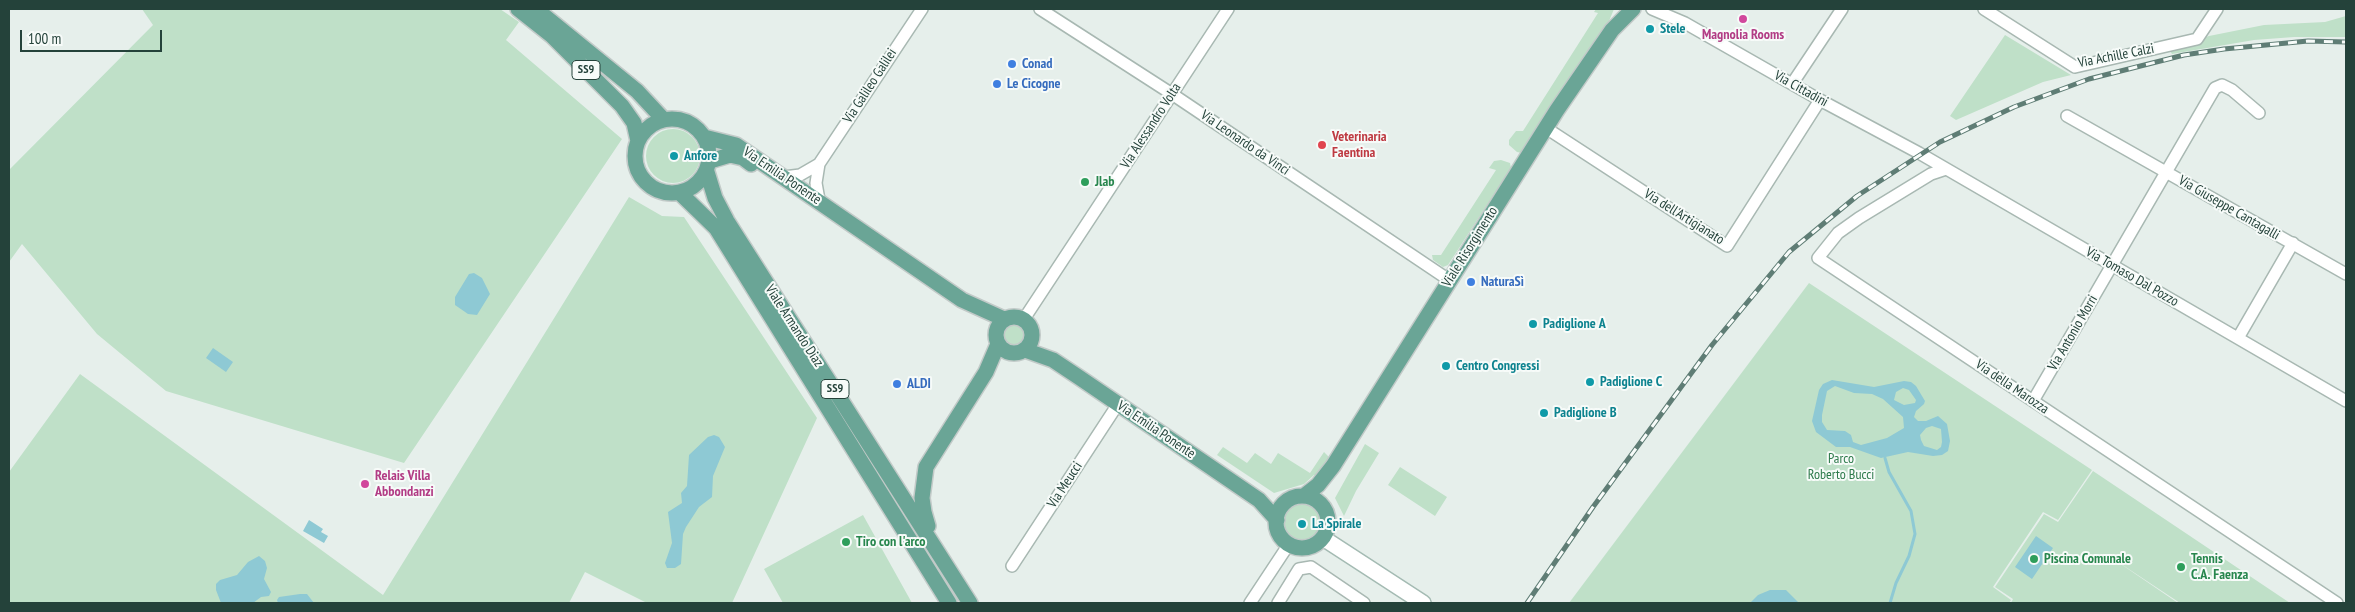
<!DOCTYPE html>
<html>
<head>
<meta charset="utf-8">
<style>
	body { margin:0 }
	#map { position:relative; width:2355px; height:612px; overflow:hidden; background:#e6efeb; font-family:"PT Sans Narrow",sans-serif }
	canvas { display:block }
	.frame { position:absolute; inset:0; border:10px solid #24423a; pointer-events:none }
	.scale { position:absolute; left:20px; top:30px; width:142px; height:22px; box-sizing:border-box; border:2px solid #24423a; border-top:0; padding-left:6px; font-size:15px; line-height:18px; white-space:nowrap; color:#24423a; -webkit-text-stroke:4px #f7fbf9; paint-order:stroke }
</style>
</head>
<body>
<div id="map">
<canvas width="2355" height="612"></canvas>
<div class="frame"></div>
<div class="scale">100 m</div>
</div>
<script>
const ctx = document.querySelector('canvas').getContext('2d');
ctx.lineJoin = 'round';
function fill(path, color) { ctx.fillStyle = color; ctx.fill(path, 'evenodd'); }
const toPath = rows => new Path2D(rows.map(r => 'M' + r).join(''));
function strokePath(path, color, width, dash) { ctx.strokeStyle = color; ctx.lineWidth = width; ctx.lineCap = dash ? 'butt' : 'round'; ctx.setLineDash(dash || []); ctx.stroke(path); }
function drawText(font, color, halo, rows, align = 'center') {
  ctx.font = font + ' "PT Sans Narrow",sans-serif'; ctx.lineWidth = 4; ctx.setLineDash([]); ctx.textBaseline = 'middle'; ctx.strokeStyle = halo; ctx.fillStyle = color; for (const [text, x, y, turn = 0] of rows) {
    ctx.save(); ctx.translate(x, y); ctx.rotate((+turn || 0) * Math.PI / 180); ctx.textAlign = isNaN(turn) ? turn : align; if (halo) ctx.strokeText(text, 0, 0); ctx.fillText(text, 0, 0); ctx.restore();
  }
}
const green = toPath([
	[142,9,500,9,519,22,506,40,622,139,404,463,166,391,97,334,22,244,9,262,9,170,153,25],
	[1596,9,1614,9,1607,26,1522,153,1517,152,1509,145,1509,140,1516,131,1523,131,1598,13,1594,12],
	[2346,16,2346,37,2294,37,2254,40,2172,54,2169,49,2209,36,2264,25,2325,22],
	[2005,35,2071,75,2043,82,1956,120,1950,116],
	'646 156a27 27 0 1 1 54 0a27 27 0 1 1-54 0Z',
	[1501,160,1510,163,1511,168,1448,265,1443,267,1433,260,1432,255,1441,255,1496,170,1489,168,1494,161],
	[629,197,662,216,684,217,817,418,732,603,647,603,585,572,569,603,9,603,9,472,80,374,383,595],
	[1809,283,2092,470,2058,520,2043,512,1993,587,2011,600,2009,603,1569,603],
	'1003 335a11 11 0 1 1 22 0a11 11 0 1 1-22 0Z',
	[1365,444,1379,453,1356,491,1344,516,1335,498],
	[1223,447,1247,463,1255,453,1271,464,1278,453,1310,473,1324,452,1330,458,1319,475,1314,475,1304,484,1274,493,1217,455],
	[1400,467,1447,497,1435,516,1388,485],
	[2093,471,2290,603,2180,603,2109,556,2178,603,2011,603,2013,599,1995,587,2044,514,2058,522],
	'1284 522a19 19 0 1 1 38 0a19 19 0 1 1-38 0Z',
	[863,515,912,603,783,603,764,569]
]);
const water = toPath([
	[474,273,482,278,490,294,477,315,468,314,455,305,455,297,469,274],
	[213,348,233,362,226,372,206,358],
	[1832,380,1874,387,1904,381,1911,382,1916,386,1925,401,1924,404,1916,411,1914,417,1918,421,1926,421,1938,416,1947,424,1950,441,1948,451,1942,455,1933,456,1908,452,1881,458,1850,447,1836,447,1816,432,1812,421,1819,390,1823,384],
	[1835,386,1854,393,1872,394,1883,399,1903,417,1904,428,1887,438,1861,445,1853,442,1851,435,1845,431,1827,430,1822,422,1822,415,1827,391],
	[1903,388,1909,390,1916,400,1915,403,1904,405,1894,400,1896,392],
	[1932,426,1941,429,1942,442,1941,447,1937,450,1924,446,1921,440,1920,435,1926,428],
	[714,435,719,437,725,447,713,476,712,497,699,507,686,527,683,534,681,564,675,568,667,568,665,563,672,543,668,512,682,503,681,493,687,486,689,455,708,437],
	[309,520,323,529,321,532,328,536,324,543,303,531],
	[2036,536,2053,548,2032,579,2015,567],
	[259,556,265,561,267,568,264,579,271,592,269,596,261,597,253,603,221,603,216,590,216,584,220,580,237,575,248,562],
	[1770,590,1786,590,1799,603,1750,603,1758,595],
	[300,594,307,594,314,603,278,603,277,600,279,597]
]);
const stream = toPath([
	[1885,458,1889,472,1911,511,1915,534,1909,556,1896,583,1890,603]
]);
const minor = toPath([
	[1040,9,1172,94,1449,280],
	[1652,9,1685,23,1820,100,1919,153,2346,401],
	[1984,9,2075,67,2197,39,2217,9],
	[1792,84,1842,9],
	[2067,116,2346,274],
	[1546,128,1727,246,1820,100],
	[819,164,816,183,819,200],
	[1946,169,1931,174,1859,218,1838,233,1818,258,2337,603],
	[784,177,800,175,819,164,922,9],
	[1024,319,1228,9],
	[2238,338,2293,243],
	[2033,401,2215,88,2222,85,2232,90,2259,113],
	[1012,566,1118,404],
	[1250,603,1289,544],
	[1278,603,1299,569,1311,567,1364,603]
]);
const secondary = toPath([
	[1323,538,1423,603]
]);
const primary = toPath([
	[518,9,552,36,622,106,634,123,638,141],
	[536,9,637,91,664,120],
	'635 156a37 37 0 1 1 74 0a37 37 0 1 1-74 0Z',
	[704,137,736,145,962,300,1004,319],
	[710,161,730,155,743,158,751,164],
	[707,172,715,198,727,221,970,603],
	[680,193,716,228,949,603],
	'996 335a18 18 0 1 1 36 0a18 18 0 1 1-36 0Z',
	[1025,350,1053,360,1080,378,1259,500,1277,520],
	[1304,496,1318,485,1333,466,1557,110,1612,30,1633,9],
	'1276 522a26 26 0 1 1 52 0a26 26 0 1 1-52 0Z',
	[928,526,924,512,922,498,926,467,986,372,998,344]
]);
const rail = toPath([
	[1527,603,1593,507,1712,345,1789,252,1857,196,1940,142,2014,107,2089,79,2184,55,2224,49,2308,41,2346,42]
]);
const markers = [
	[1743,19,5,"#d1479c"],
	[1650,29,5,"#0f9aa8"],
	[1012,64,5,"#3f7fe0"],
	[997,84,5,"#3f7fe0"],
	[1322,145,5,"#e0444e"],
	[674,156,5,"#0f9aa8"],
	[1085,182,5,"#2e9e5b"],
	[1471,282,5,"#3f7fe0"],
	[1533,324,5,"#0f9aa8"],
	[1446,366,5,"#0f9aa8"],
	[1590,382,5,"#0f9aa8"],
	[897,384,5,"#3f7fe0"],
	[1544,413,5,"#0f9aa8"],
	[365,484,5,"#d1479c"],
	[1302,524,5,"#0f9aa8"],
	[846,542,5,"#2e9e5b"],
	[2034,559,5,"#2e9e5b"],
	[2181,567,5,"#2e9e5b"]
];
const shields = [
	[586,70,28],
	[835,389,28]
];
const shieldNames = [
	["SS9",586,70],
	["SS9",835,389]
];
const cultureNames = [
	["Stele",1660,29],
	["Anfore",684,156],
	["Padiglione A",1543,324],
	["Centro Congressi",1456,366],
	["Padiglione C",1600,382],
	["Padiglione B",1554,413],
	["La Spirale",1312,524]
];
const hotelNames = [
	["Magnolia Rooms",1743,35],
	["Relais Villa",375,476,"left"],
	["Abbondanzi",375,492,"left"]
];
const streetNames = [
	["Via Achille Calzi",2116,56,-11],
	["Via Galileo Galilei",870,86,-57],
	["Via Cittadini",1801,89,29],
	["Via Alessandro Volta",1151,126,-57],
	["Via Leonardo da Vinci",1245,143,34],
	["Via Emilia Ponente",782,176,34],
	["Via Giuseppe Cantagalli",2229,208,30],
	["Via dell'Artigianato",1684,217,32],
	["Viale Risorgimento",1470,247,-58],
	["Via Tomaso Dal Pozzo",2132,277,30],
	["Viale Armando Diaz",794,326,57],
	["Via Antonio Morri",2073,333,-60],
	["Via della Marozza",2012,387,34],
	["Via Emilia Ponente",1156,430,34],
	["Via Meucci",1065,485,-57]
];
const shopNames = [
	["Conad",1022,64],
	["Le Cicogne",1007,84],
	["NaturaSì",1481,282],
	["ALDI",907,384]
];
const healthNames = [
	["Veterinaria",1332,137],
	["Faentina",1332,153]
];
const leisureNames = [
	["Jlab",1095,182],
	["Tiro con l'arco",856,542],
	["Piscina Comunale",2044,559],
	["Tennis",2191,559],
	["C.A. Faenza",2191,575]
];
const parkNames = [
	["Parco",1841,459],
	["Roberto Bucci",1841,475]
];
fill(green, '#bfe0c8');
fill(water, '#8ec9d4');
strokePath(stream, '#8ec9d4', 3);
strokePath(minor, '#a8b8b2', 14);
strokePath(secondary, '#a4bbb3', 18);
strokePath(primary, '#c2cac8', 18);
strokePath(minor, '#fff', 11);
strokePath(secondary, '#fff', 15);
strokePath(primary, '#6aa596', 15);
strokePath(rail, '#5f7d75', 5);
strokePath(rail, '#f7fbf9', 3, [9]);
for (const [x, y, r, color] of markers) { const dot = new Path2D(); dot.arc(x, y, r, 0, 2 * Math.PI); ctx.fillStyle = color; ctx.fill(dot); strokePath(dot, '#f7fbf9', 2); }
for (const [x, y, w] of shields) { const box = new Path2D(); box.roundRect(x - w / 2, y - 9.5, w, 19, 4); ctx.fillStyle = '#f7fbf9'; ctx.fill(box); strokePath(box, '#24423a', 1); }
drawText('bold 12px', '#24423a', null, shieldNames);
drawText('bold 14px', '#0d838f', '#f7fbf9', cultureNames, 'left');
drawText('bold 14px', '#b23c85', '#f7fbf9', hotelNames);
drawText('14px', '#24423a', '#f7fbf9', streetNames);
drawText('bold 14px', '#366cbe', '#f7fbf9', shopNames, 'left');
drawText('bold 14px', '#be3a42', '#f7fbf9', healthNames, 'left');
drawText('bold 14px', '#27864d', '#f7fbf9', leisureNames, 'left');
drawText('14px', '#2d7a4b', '#f7fbf9', parkNames);
</script>
</body>
</html>
